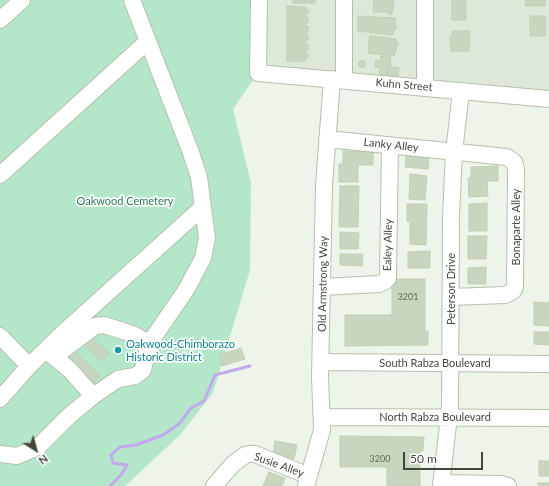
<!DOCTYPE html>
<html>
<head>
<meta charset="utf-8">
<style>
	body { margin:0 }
	#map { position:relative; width:549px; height:486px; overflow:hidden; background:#edf4e9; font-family:Lato,sans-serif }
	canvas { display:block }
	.north { position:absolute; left:16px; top:430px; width:40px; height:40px; -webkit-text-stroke:3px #fff; paint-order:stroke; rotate:143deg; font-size:11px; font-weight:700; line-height:16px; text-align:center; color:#3f4838 }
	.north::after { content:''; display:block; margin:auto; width:14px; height:18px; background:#3f4838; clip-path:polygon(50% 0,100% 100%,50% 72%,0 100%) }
	.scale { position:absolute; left:403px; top:452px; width:80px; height:18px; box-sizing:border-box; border:2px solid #3f4838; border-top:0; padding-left:5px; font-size:12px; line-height:14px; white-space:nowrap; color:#3f4838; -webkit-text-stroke:3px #fff; paint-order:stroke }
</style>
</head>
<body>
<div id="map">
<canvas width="549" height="486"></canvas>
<div class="north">N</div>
<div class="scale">50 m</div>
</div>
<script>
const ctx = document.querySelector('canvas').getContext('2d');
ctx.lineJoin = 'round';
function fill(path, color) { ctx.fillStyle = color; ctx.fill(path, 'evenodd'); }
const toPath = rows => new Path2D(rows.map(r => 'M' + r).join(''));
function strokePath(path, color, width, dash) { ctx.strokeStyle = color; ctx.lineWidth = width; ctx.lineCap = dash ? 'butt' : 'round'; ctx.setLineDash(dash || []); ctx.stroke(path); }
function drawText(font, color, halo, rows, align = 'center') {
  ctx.font = font + ' Lato,sans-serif'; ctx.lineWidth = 3.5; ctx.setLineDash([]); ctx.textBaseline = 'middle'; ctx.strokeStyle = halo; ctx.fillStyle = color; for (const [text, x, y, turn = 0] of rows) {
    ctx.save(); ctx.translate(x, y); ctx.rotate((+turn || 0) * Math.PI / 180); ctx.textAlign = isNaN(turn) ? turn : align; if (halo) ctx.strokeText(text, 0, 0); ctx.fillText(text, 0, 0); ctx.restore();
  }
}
const residential = toPath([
	[254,0,549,0,549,106,258,73]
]);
const green = toPath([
	[0,0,254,0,258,73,233,109,251,183,250,270,213,393,179,436,125,486,0,486]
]);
const stream = toPath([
	[110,486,121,475,127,465,113,463,111,455,120,447,136,445,163,435,179,424,191,408,204,401,215,375,250,366]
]);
const building = toPath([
	[293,0,315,0,315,3,293,3,293,0],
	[374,0,394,0,392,14,388,14,388,12,373,12,374,0],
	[452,0,466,0,466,20,452,20,452,0],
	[526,0,545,0,545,6,525,6,526,0],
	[287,6,305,7,305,9,308,9,308,14,305,14,305,17,308,17,308,23,305,23,305,26,308,26,308,32,305,32,305,34,308,35,308,40,305,40,305,44,308,44,308,50,305,50,305,53,308,53,308,58,305,58,305,61,287,61,287,6],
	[358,16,395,18,396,30,393,30,393,35,358,31,358,16],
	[530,16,545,16,545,36,530,36,530,16],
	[452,31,470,31,469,51,451,51,450,37,452,37,452,31],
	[370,36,396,39,396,43,398,43,394,56,368,53,370,36],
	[381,56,391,57,390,67,399,68,398,76,379,74,380,68,375,67,376,60,380,61,381,56],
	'358.5 64a3.5 3.5 0 1 1 7 0a3.5 3.5 0 1 1-7 0Z',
	[343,151,373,151,373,165,358,165,358,182,339,182,339,164,343,164,343,151],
	[406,155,429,157,428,169,405,167,406,155],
	[498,166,498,181,487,181,488,196,469,197,468,178,471,178,471,167,498,166],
	[410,174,427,176,425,200,409,199,410,174],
	[340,186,359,186,358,227,339,227,340,186],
	[487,203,487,231,469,231,469,204,487,203],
	[407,204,427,204,426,245,410,244,410,222,407,221,407,204],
	[340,232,359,233,358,249,340,249,340,232],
	[468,236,487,236,486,259,468,259,468,236],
	[430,251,430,268,408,268,408,252,430,251],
	[340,254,363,254,362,266,340,265,340,254],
	[486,267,486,284,468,284,468,268,486,267],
	[392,279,425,279,425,331,428,331,428,345,345,346,345,315,392,315,392,279],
	[534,302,549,303,549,326,534,325,534,302],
	[534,332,549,332,549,345,534,344,534,332],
	[87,333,109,353,102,361,80,341,87,333],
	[241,348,245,359,222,366,219,355,241,348],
	[72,350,100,375,93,384,64,359,72,350],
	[340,436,424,437,423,451,420,451,420,486,387,486,387,467,340,467,340,436],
	[275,441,297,445,294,459,273,456,275,441],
	[539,461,549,461,549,476,539,476,539,461],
	[269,472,285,478,282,486,263,486,269,472],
	[538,483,549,483,549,486,538,486,538,483]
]);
const minor = toPath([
	[259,0,258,73,549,99],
	[0,20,22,0],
	[344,80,344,0],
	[425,87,425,0],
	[327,139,507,157,514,162,516,169,515,287,513,291,505,295,451,297],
	[0,175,148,41],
	[323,287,379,284,384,282,388,278,390,145],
	[0,336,29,366],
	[47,351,70,370,93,396],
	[55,356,95,326,104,325,120,330,135,335,150,344],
	[322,362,549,364],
	[0,399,29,366,64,332,203,207],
	[322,417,549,418],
	[0,454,17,456,38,447,69,416,93,396,118,379,135,376,143,370,147,351,153,338,186,290,203,258,207,238,199,177,190,150,132,0],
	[441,483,501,484,508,486],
	[214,486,233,464,245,455,249,454,255,454,309,476],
	[306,486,322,430,320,376,324,185,332,79],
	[441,486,450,407,451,217,454,152,461,91]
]);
const markers = [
	[118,350,4,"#0f9aa8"]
];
const numberNames = [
	["3201",408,297],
	["3200",380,459]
];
const streetNames = [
	["Kuhn Street",404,85,5],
	["Lanky Alley",391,145,6],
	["Bonaparte Alley",516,227,-90],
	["Ealey Alley",388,245,-89],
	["Old Armstrong Way",323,284,-89],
	["Peterson Drive",451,289,-90],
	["South Rabza Boulevard",435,363],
	["North Rabza Boulevard",435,417],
	["Susie Alley",279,465,20]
];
const parkNames = [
	["Oakwood Cemetery",125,201]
];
const cultureNames = [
	["Oakwood-Chimborazo",126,344],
	["Historic District",126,357]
];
fill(residential, '#dde8d8');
fill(green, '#b4e7c9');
strokePath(stream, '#c3a8ef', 3);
fill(building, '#c9d6bf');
strokePath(building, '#bfd0b2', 1);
strokePath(minor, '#b4c0ac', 18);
strokePath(minor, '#fff', 16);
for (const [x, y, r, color] of markers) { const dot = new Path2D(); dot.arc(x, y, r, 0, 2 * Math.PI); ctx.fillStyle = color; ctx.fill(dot); strokePath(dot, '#fff', 1.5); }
drawText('9px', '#626c5a', null, numberNames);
drawText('11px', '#3f4838', '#fff', streetNames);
drawText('11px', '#2c7959', '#fff', parkNames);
drawText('11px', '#0d838f', '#fff', cultureNames, 'left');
</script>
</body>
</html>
